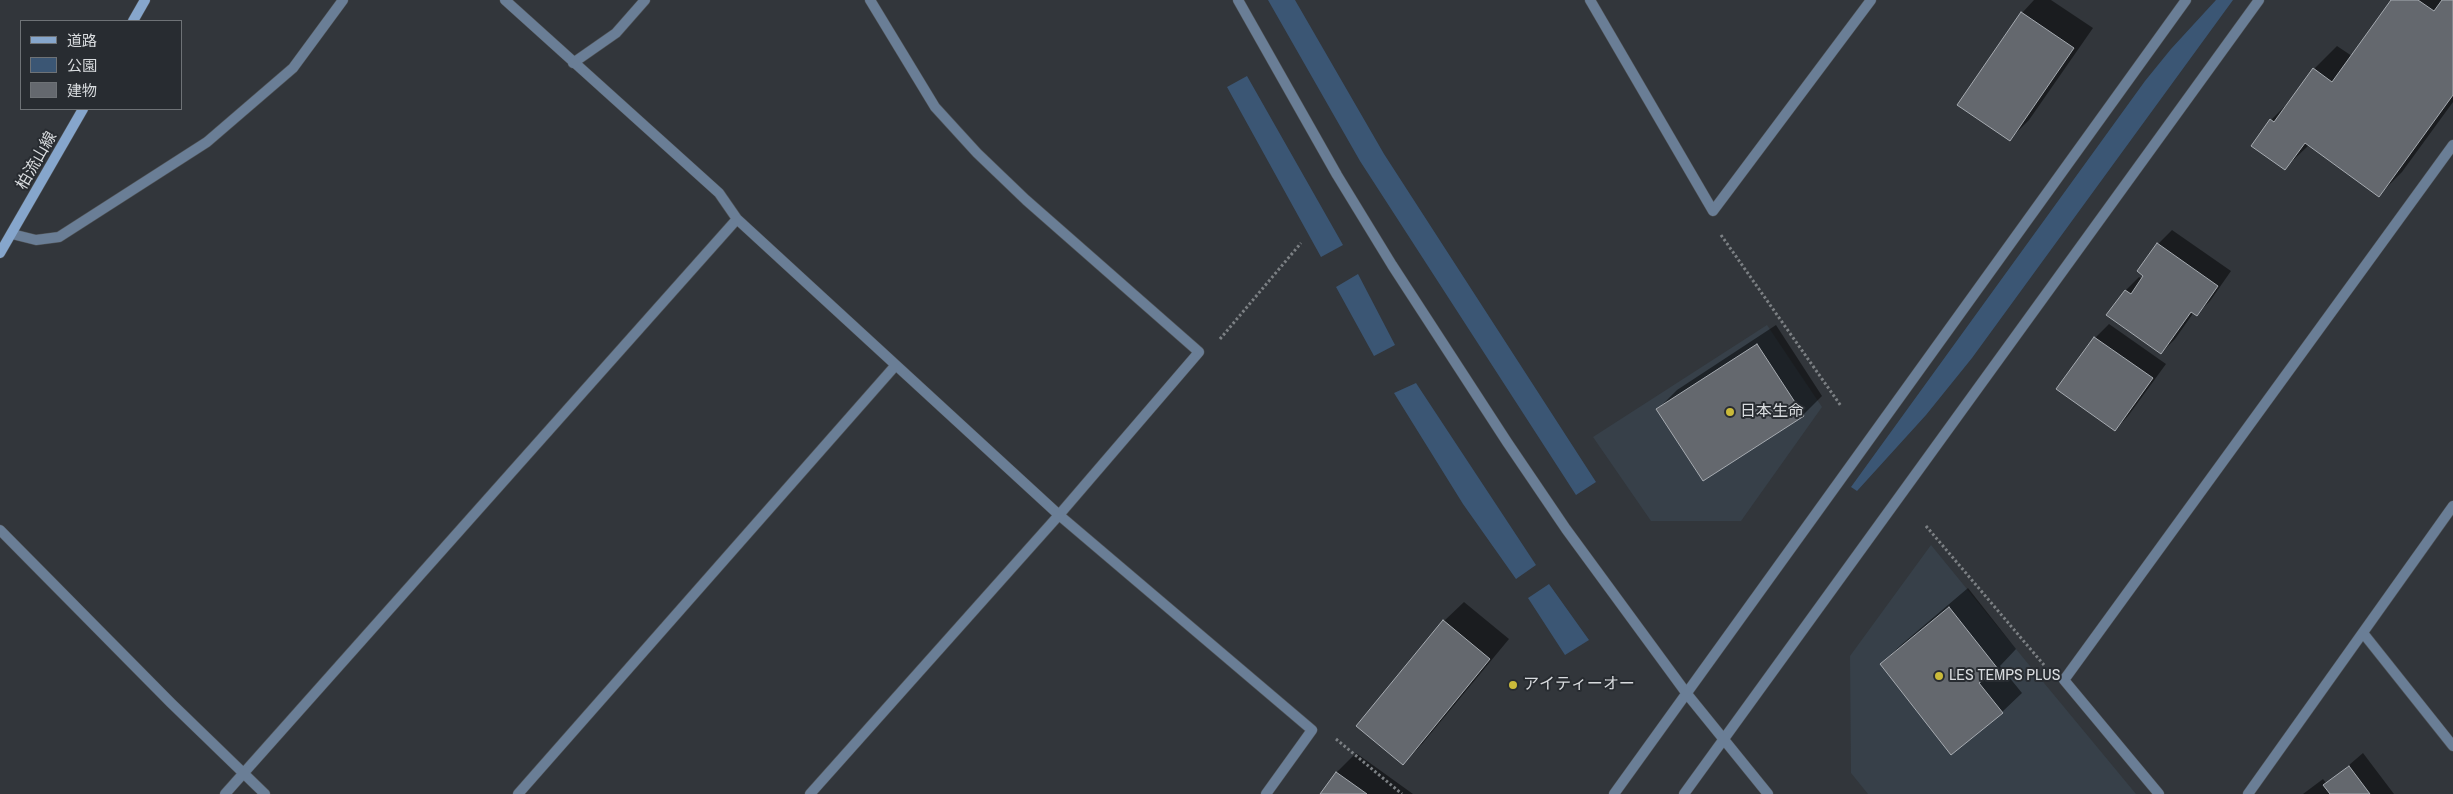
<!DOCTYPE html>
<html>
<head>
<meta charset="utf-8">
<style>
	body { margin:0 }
	#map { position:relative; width:2453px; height:794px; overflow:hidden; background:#32363b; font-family:"Archivo Narrow","Noto Sans JP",sans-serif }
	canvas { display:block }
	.legend { position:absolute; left:20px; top:20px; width:162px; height:90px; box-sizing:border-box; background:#282c31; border:1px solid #6e7276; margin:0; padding:6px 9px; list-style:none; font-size:15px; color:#d8dbde }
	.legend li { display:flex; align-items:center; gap:10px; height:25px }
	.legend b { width:25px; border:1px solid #6e7276 }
</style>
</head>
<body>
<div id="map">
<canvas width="2453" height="794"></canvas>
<ul class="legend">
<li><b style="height:6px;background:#86a6cc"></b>道路</li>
<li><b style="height:14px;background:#3b5674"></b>公園</li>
<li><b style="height:14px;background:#64686e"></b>建物</li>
</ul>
</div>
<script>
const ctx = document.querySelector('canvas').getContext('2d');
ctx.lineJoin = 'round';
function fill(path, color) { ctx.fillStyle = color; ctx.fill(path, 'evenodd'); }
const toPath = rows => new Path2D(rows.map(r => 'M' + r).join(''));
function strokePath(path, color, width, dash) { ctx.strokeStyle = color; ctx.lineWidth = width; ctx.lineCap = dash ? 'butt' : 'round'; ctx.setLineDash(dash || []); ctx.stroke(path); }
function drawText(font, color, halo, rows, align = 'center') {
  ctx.font = font + ' "Archivo Narrow","Noto Sans JP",sans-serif'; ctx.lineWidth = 4; ctx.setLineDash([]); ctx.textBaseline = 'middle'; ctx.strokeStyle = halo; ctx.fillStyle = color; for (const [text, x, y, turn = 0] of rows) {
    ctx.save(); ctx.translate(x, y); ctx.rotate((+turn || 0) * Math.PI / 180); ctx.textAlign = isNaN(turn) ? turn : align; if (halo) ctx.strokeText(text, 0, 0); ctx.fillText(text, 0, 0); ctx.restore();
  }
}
const built = toPath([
	[1767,325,1822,407,1741,521,1651,521,1593,437],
	[1931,545,2025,660,2136,794,1868,794,1851,773,1850,656]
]);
const green = toPath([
	[1268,0,1295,0,1384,154,1596,482,1576,495,1360,161],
	[2216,0,2233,0,1972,358,1926,415,1857,491,1851,487,2145,81,2171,49],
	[1247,76,1343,245,1321,257,1227,87],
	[1358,274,1395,345,1374,356,1336,287],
	[1416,383,1536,565,1516,579,1463,504,1394,393],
	[1549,584,1589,640,1565,655,1528,598]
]);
const shadow = toPath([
	[2034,0,2051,0,2093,28,2029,120,2010,139,2022,13],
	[2393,0,2453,0,2453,102,2402,172,2379,195,2309,145,2285,168,2253,145,2271,120,2295,96,2314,69,2337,46,2352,56],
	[2172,230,2231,271,2210,301,2197,314,2194,312,2175,339,2161,353,2108,315,2126,290,2139,277,2143,279,2145,275,2139,271,2158,244],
	[2109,324,2166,364,2128,416,2115,430,2058,389,2095,338],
	[1776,325,1822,396,1803,415,1658,409,1677,390],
	[1968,588,2016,649,2000,666,2022,693,2002,712,1951,753,1881,664,1901,645],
	[1464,602,1509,639,1422,744,1403,764,1444,621],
	[1356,753,1413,794,1321,794,1337,772],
	[2363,753,2394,794,2303,794,2323,779,2327,784]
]);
const building = toPath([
	[2391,0,2418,0,2434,11,2442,0,2453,0,2453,95,2379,197,2305,143,2285,170,2251,146,2270,119,2274,122,2313,68,2332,82,2391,0],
	[2021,12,2074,48,2010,141,1957,105,2021,12],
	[2157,243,2218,286,2197,316,2191,312,2161,354,2106,315,2125,290,2131,294,2143,276,2137,271,2157,243],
	[2094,337,2153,378,2115,431,2056,389,2094,337],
	[1757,344,1804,416,1703,481,1656,409,1757,344],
	[1949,607,1998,669,1979,683,2003,713,1951,755,1880,664,1949,607],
	[1443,620,1490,659,1403,765,1356,726,1443,620],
	[2349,766,2370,794,2330,794,2323,785,2349,766],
	[1336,772,1367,794,1320,794,1336,772]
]);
const path = toPath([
	[1721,235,1841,406],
	[1220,339,1301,243],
	[1926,526,2044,665],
	[1336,739,1402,794]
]);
const minor = toPath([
	[505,0,719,193,737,219],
	[1590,0,1713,211,1871,0],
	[573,63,616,33,645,0],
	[12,234,36,240,59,237,207,142,293,68,343,0],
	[0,530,171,703,265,794],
	[2363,633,2453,746],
	[225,794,737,219,1059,515,1312,730,1266,794],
	[518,794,895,366],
	[810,794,1059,515,1199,352,1026,200,977,153,935,107,870,0],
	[2159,794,2064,680,2453,145],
	[2248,794,2453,506]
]);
const tertiary = toPath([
	[1238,0,1337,175,1392,265,1507,442,1566,529,1687,694,1768,794],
	[1614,794,2186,0],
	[1684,794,2259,0]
]);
const secondary = toPath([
	[133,21,145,0],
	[0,253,83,109]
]);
const markers = [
	[1730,412,5,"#caba3a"],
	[1939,676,5,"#caba3a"],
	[1513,685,5,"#caba3a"]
];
const streetNames = [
	["柏流山線",37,161,-60]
];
const poiNames = [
	["日本生命",1740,412],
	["LES TEMPS PLUS",1949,676],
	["アイティーオー",1523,685]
];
fill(built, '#374049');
fill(green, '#3b5674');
fill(shadow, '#0007');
fill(building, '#64686e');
strokePath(building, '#a6abb1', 1);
strokePath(minor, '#505458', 11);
strokePath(tertiary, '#505458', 11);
strokePath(secondary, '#505458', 11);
strokePath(path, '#7c8084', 3, [2.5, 2.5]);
strokePath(minor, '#6a7e96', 10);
strokePath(tertiary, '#6a7e96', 10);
strokePath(secondary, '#86a6cc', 10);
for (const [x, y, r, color] of markers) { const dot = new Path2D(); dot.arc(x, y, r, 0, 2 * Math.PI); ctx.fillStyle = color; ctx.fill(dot); strokePath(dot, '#282c31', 2); }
drawText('16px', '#d8dbde', '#282c31', streetNames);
drawText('16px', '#d8dbde', '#282c31', poiNames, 'left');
</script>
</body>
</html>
